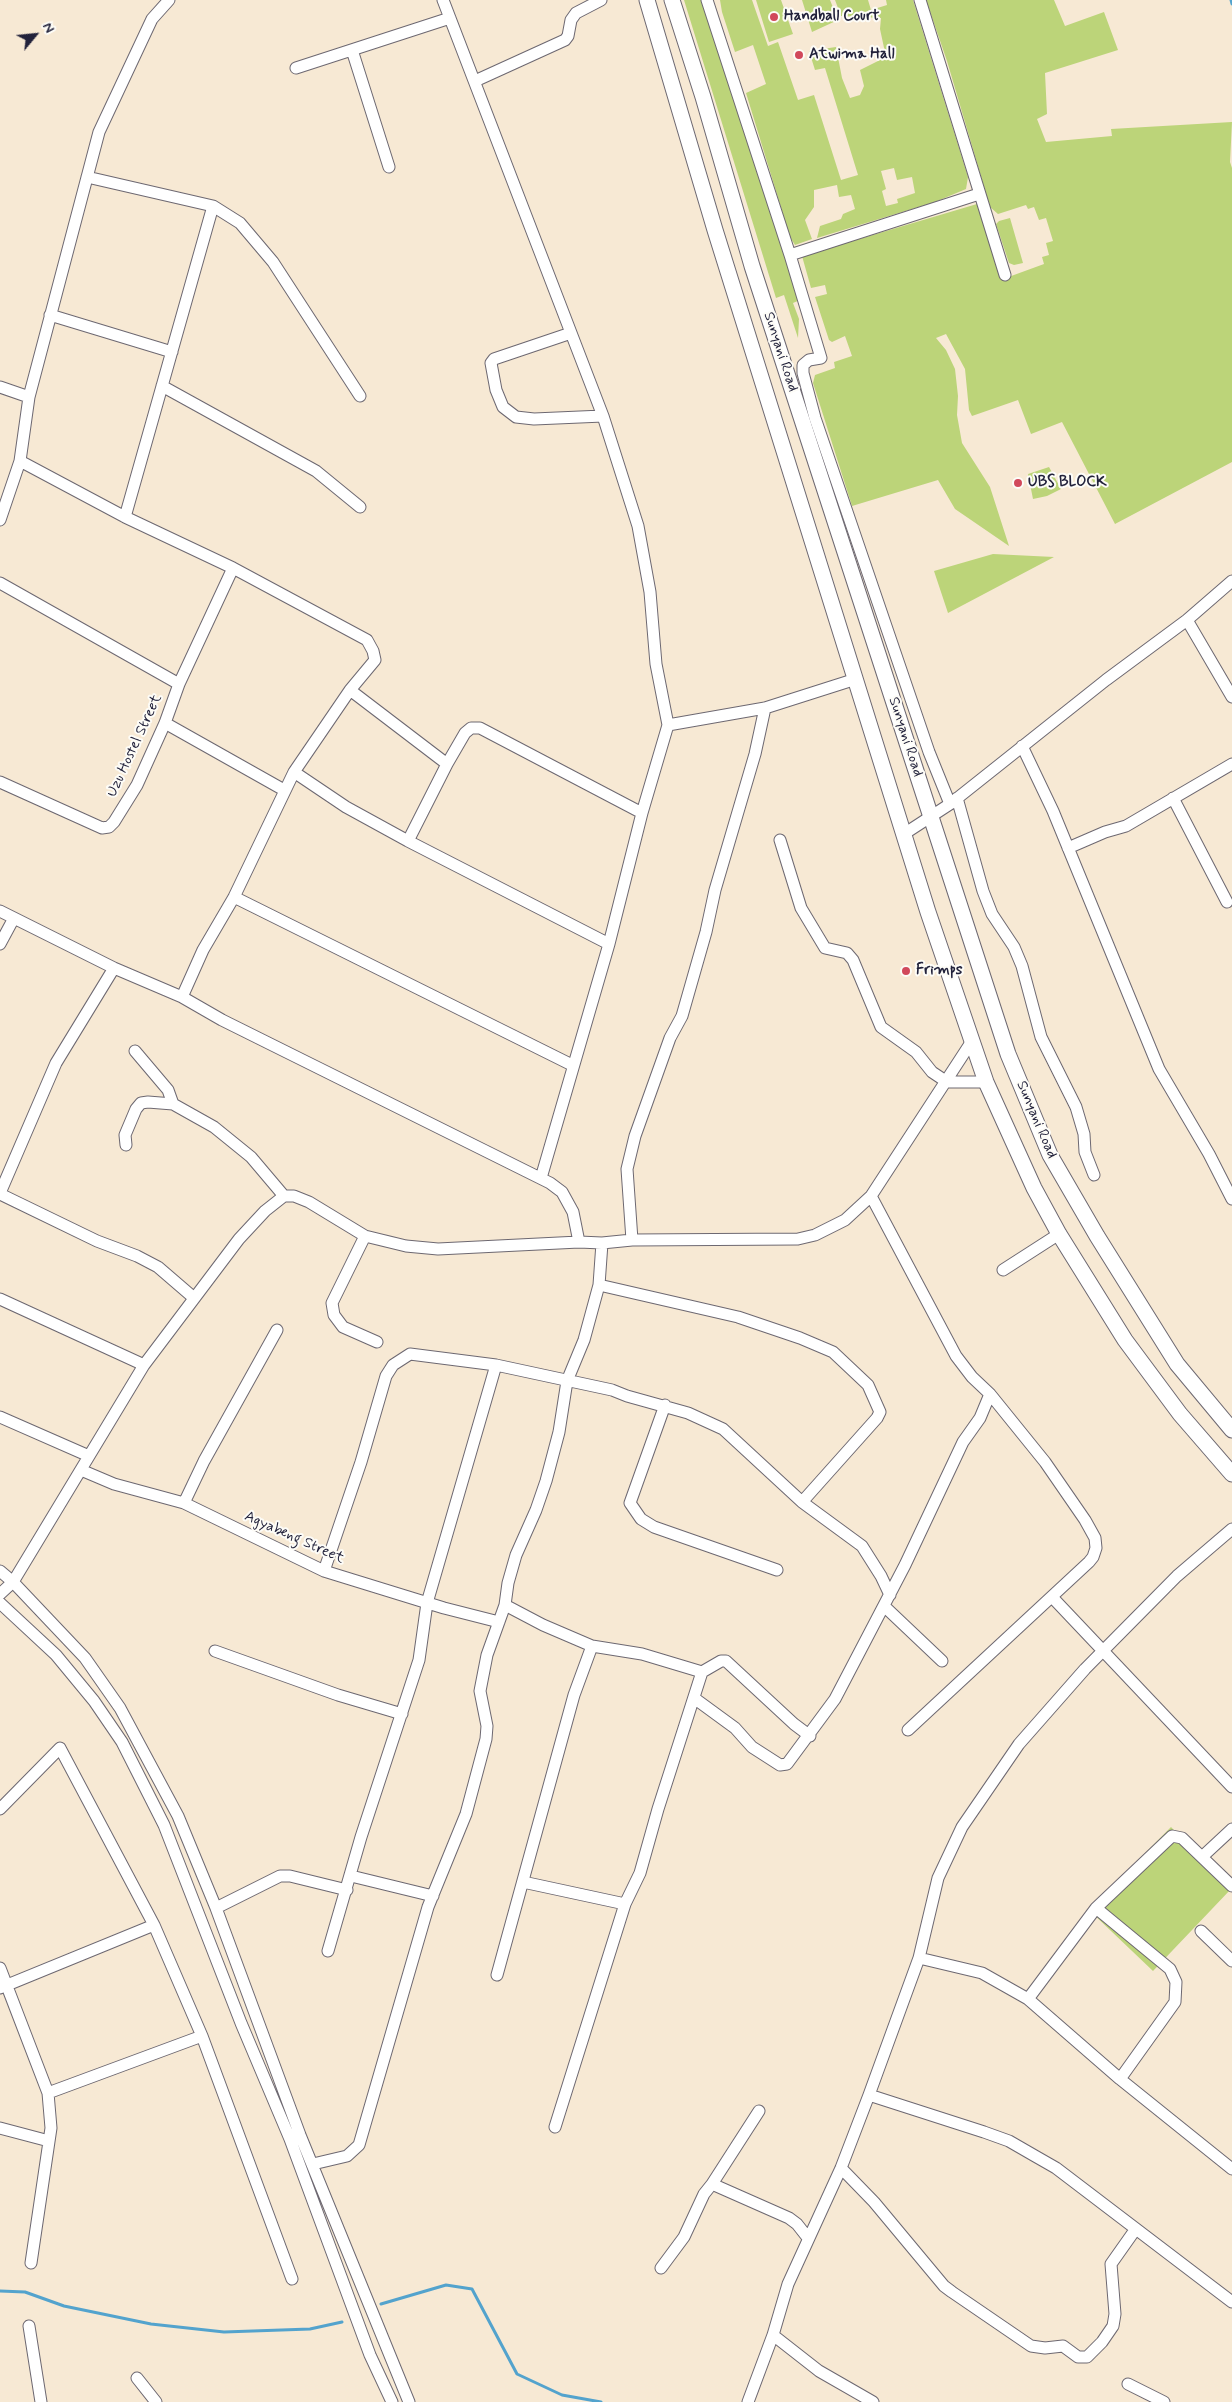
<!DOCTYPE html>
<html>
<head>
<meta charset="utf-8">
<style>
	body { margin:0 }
	#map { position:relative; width:1232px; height:2402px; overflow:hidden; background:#f7e9d4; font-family:Mynerve,sans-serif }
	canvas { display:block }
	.north { position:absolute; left:10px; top:10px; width:50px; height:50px; -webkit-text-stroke:4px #fdfcf7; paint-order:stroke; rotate:62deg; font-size:14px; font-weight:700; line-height:20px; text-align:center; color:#22223b }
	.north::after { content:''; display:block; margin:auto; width:18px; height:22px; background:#22223b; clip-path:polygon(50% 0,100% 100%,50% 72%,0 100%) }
</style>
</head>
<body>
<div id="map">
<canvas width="1232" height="2402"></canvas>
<div class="north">N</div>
</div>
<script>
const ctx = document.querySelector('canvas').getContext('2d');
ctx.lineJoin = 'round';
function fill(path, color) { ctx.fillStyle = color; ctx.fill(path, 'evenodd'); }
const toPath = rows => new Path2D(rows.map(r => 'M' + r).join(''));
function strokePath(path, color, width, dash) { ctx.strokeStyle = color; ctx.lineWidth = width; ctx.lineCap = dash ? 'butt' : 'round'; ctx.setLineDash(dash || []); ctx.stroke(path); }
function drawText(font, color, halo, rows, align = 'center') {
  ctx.font = font + ' Mynerve,sans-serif'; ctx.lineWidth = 4; ctx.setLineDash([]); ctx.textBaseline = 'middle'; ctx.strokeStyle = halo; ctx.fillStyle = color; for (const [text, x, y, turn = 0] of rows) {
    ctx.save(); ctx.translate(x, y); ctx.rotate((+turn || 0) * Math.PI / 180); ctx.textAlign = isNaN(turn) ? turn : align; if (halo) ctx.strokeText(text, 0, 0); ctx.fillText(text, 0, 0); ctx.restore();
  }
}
const green = toPath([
	[684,0,702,0,800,300,793,303,799,319,798,338,784,295,776,298],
	[720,0,752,0,768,46,778,42,798,100,814,95,841,180,858,175,825,68,815,70,809,51,836,47,842,78,850,98,860,95,864,86,860,70,886,57,880,29,881,18,841,16,835,0,868,0,871,10,887,5,886,0,913,0,968,177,966,189,935,202,817,238,820,226,841,219,843,214,855,209,851,195,839,197,837,185,814,190,814,207,805,220,812,239,795,245,790,237,746,93,766,84,753,45,735,52,722,12],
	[894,168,897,180,912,177,915,193,897,199,898,203,886,206,882,191,886,189,881,171],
	[756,0,781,0,793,34,769,42],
	[802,0,830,0,838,20,812,32],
	[926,0,1054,0,1065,26,1104,12,1118,50,1045,73,1047,114,1037,119,1046,142,1112,136,1111,129,1232,122,1230,162,1232,168,1232,462,1115,524,1062,422,1031,434,1018,400,972,416,969,410,965,369,946,334,936,338,946,350,955,369,958,396,957,415,962,443,990,487,1009,546,955,509,938,480,852,506,813,383,815,375,835,368,834,362,852,356,845,336,832,342,829,340,815,297,827,294,825,285,811,288,802,256,977,204,1003,279,1044,264,1042,257,1049,255,1046,243,1053,241,1046,218,1039,220,1034,207,1028,209,1026,205,998,214,990,207,947,61],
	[1010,218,1023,263,1014,265,1009,263,996,224,999,221],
	[1049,467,1061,489,1047,496,1033,499,1028,474],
	[993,554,1054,557,948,613,934,571],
	[1171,1827,1231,1889,1153,1971,1089,1910]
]);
const stream = toPath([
	[1231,0,1232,4],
	[0,2291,25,2292,64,2306,151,2324,224,2332,310,2329,342,2322],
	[381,2304,446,2285,472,2289,517,2374,562,2395,601,2402]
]);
const minor = toPath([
	[443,0,603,416,638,526,650,592,656,664,668,725,642,813,609,944,541,1178],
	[707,0,790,255,821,358,809,360,803,365,803,373,815,418,929,752,950,804],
	[920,0,1005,275],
	[352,50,389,167],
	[296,68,450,18],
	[475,81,565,40,568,36,571,20,576,13,601,0],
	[87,177,213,206,240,223,273,262,360,396],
	[790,255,979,194],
	[50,315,172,352],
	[571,333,494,359,491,363,496,390,503,407,516,417,534,419,603,416],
	[162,386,316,471,360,507],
	[0,387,29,397],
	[20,461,125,517,233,568,367,640,373,651,375,660,350,690,294,772,234,897,203,950,182,997],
	[125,517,213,206],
	[0,520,20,461,29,397,99,132,152,19,169,0],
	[0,583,179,684],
	[1187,620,1232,697],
	[350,690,447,764],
	[165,723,284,790],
	[668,725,765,708,856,679],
	[1022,746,1053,811,1159,1069,1209,1154,1232,1199],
	[294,772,346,807,408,841,609,944],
	[0,782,102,828,109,827,114,822,137,785,165,723,179,684,233,568],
	[957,798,983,891,992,914,1014,947,1022,966,1041,1037,1076,1107,1084,1134,1085,1152,1094,1175],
	[1173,798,1227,902],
	[904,834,950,804,1106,680,1187,620,1232,581],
	[780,840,801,908,825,948,847,953,853,960,881,1027,916,1052,932,1072,947,1082,986,1082],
	[408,841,447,764,465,733,471,728,480,728,642,813],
	[1068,848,1105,832,1126,826,1232,764],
	[234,897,572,1065],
	[0,911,114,968,182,997,222,1020,550,1183,562,1192,573,1212,579,1242],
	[0,944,14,918],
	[135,1051,168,1090,173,1104,214,1127,251,1157,284,1196],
	[126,1145,125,1135,136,1109,141,1103,148,1102,173,1104],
	[0,1193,56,1063,114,968],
	[0,1194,97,1241,137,1256,158,1267,194,1298],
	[871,1196,956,1356,972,1377,990,1394,1045,1462,1085,1520,1095,1538,1096,1548,1093,1557,1089,1562,908,1730],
	[365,1236,332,1303,334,1315,343,1327,377,1342],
	[632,1240,627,1169,635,1136,670,1038,682,1016,706,932,715,890,755,754,765,708],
	[1003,1270,1059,1234],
	[599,1285,738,1317,800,1338,833,1352,868,1385,880,1412,877,1418,802,1502],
	[0,1299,144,1365],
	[665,1405,630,1503,641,1519,654,1527,777,1570],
	[0,1417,89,1456],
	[81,1470,114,1484,184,1503,324,1571,444,1608,499,1622],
	[184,1503,204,1461,277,1330],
	[0,1571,13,1582,85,1658,120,1708,178,1816,216,1908,300,2135,409,2402],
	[324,1571,361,1462,386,1376,393,1365,410,1354,496,1365,612,1390,627,1396,688,1413,723,1429,802,1502,862,1546,881,1576,890,1595],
	[0,1594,13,1582,144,1365,239,1239,265,1211,284,1196,294,1196,309,1202,365,1236,406,1246,438,1249,579,1242,602,1243,632,1240,798,1239,815,1235,845,1220,871,1196,972,1041],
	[1052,1597,1232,1787],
	[0,1603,56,1655,94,1701,122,1742,164,1825,241,2023,290,2139,370,2355,392,2402],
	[505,1605,543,1625,592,1646,642,1654,702,1672],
	[884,1606,942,1661],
	[215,1651,338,1695,402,1714],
	[694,1698,735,1728,752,1747,780,1765,787,1764,835,1699,905,1565,963,1442,980,1418,990,1394],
	[0,1809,60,1748,154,1925,202,2036,292,2279],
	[1203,1856,1232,1829],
	[351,1876,433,1896],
	[523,1882,625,1904],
	[216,1908,280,1876,290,1876,347,1890],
	[1096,1908,1170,1969,1176,1982,1175,2002,1120,2079],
	[1201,1931,1232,1961],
	[328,1951,361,1837,419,1660,427,1603,496,1365],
	[919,1958,982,1973,1028,1999,1120,2079,1232,2169],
	[0,1968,48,2093,51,2128,31,2263],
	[497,1975,574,1695,592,1646],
	[0,1988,154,1925],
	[1028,1999,1096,1908,1172,1836,1182,1838,1232,1886],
	[48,2093,202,2036],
	[869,2095,984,2132,1009,2141,1035,2156,1056,2168,1232,2302],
	[555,2127,625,1904,640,1873,658,1809,702,1672,721,1661,726,1661,794,1724,810,1736],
	[0,2128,49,2141],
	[313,2164,347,2156,359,2145,428,1907,466,1814,486,1739,487,1726,480,1691,487,1655,505,1605,508,1583,516,1555,536,1510,546,1481,559,1432,567,1381,584,1340,599,1285,602,1243],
	[841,2168,874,2202,944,2286,952,2292,1031,2346,1045,2348,1063,2346,1078,2357,1087,2357,1102,2342,1113,2326,1115,2314,1111,2264,1135,2230],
	[712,2184,759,2111],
	[661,2268,684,2237,704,2194,712,2184,789,2218,797,2224,808,2238],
	[29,2326,41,2402],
	[773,2335,819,2371,873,2402],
	[137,2378,156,2402],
	[1128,2384,1164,2402],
	[748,2402,773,2335,788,2284,841,2168,869,2095,919,1958,938,1878,962,1827,1019,1744,1085,1669,1177,1576,1232,1529]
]);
const major = toPath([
	[647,0,715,230,928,912,986,1082,1034,1188,1059,1234,1125,1340,1180,1414,1232,1474],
	[672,0,703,97,752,266,1008,1054,1050,1155,1097,1236,1177,1364,1232,1430]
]);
const markers = [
	[774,17,5,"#d1495b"],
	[799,55,5,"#d1495b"],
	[1018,483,5,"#d1495b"],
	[906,971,5,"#d1495b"]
];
const poiNames = [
	["Handball Court",784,17],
	["Atwima Hall",809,55],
	["UBS BLOCK",1028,483],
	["Frimps",916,971]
];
const streetNames = [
	["Sunyani Road",780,352,72],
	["Sunyani Road",905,737,72],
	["Uzu Hostel Street",135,746,-65],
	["Sunyani Road",1036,1120,67],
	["Agyabeng Street",294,1538,24]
];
fill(green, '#bcd479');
strokePath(stream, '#53a3cd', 3);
strokePath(minor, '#6d6871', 13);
strokePath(major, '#6d6871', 17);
strokePath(minor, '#fff', 11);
strokePath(major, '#fff', 15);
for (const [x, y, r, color] of markers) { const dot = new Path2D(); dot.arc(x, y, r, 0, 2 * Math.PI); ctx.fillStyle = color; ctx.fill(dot); strokePath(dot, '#fdfcf7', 2); }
drawText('bold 15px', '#22223b', '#fdfcf7', poiNames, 'left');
drawText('15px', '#22223b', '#fdfcf7', streetNames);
</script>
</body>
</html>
